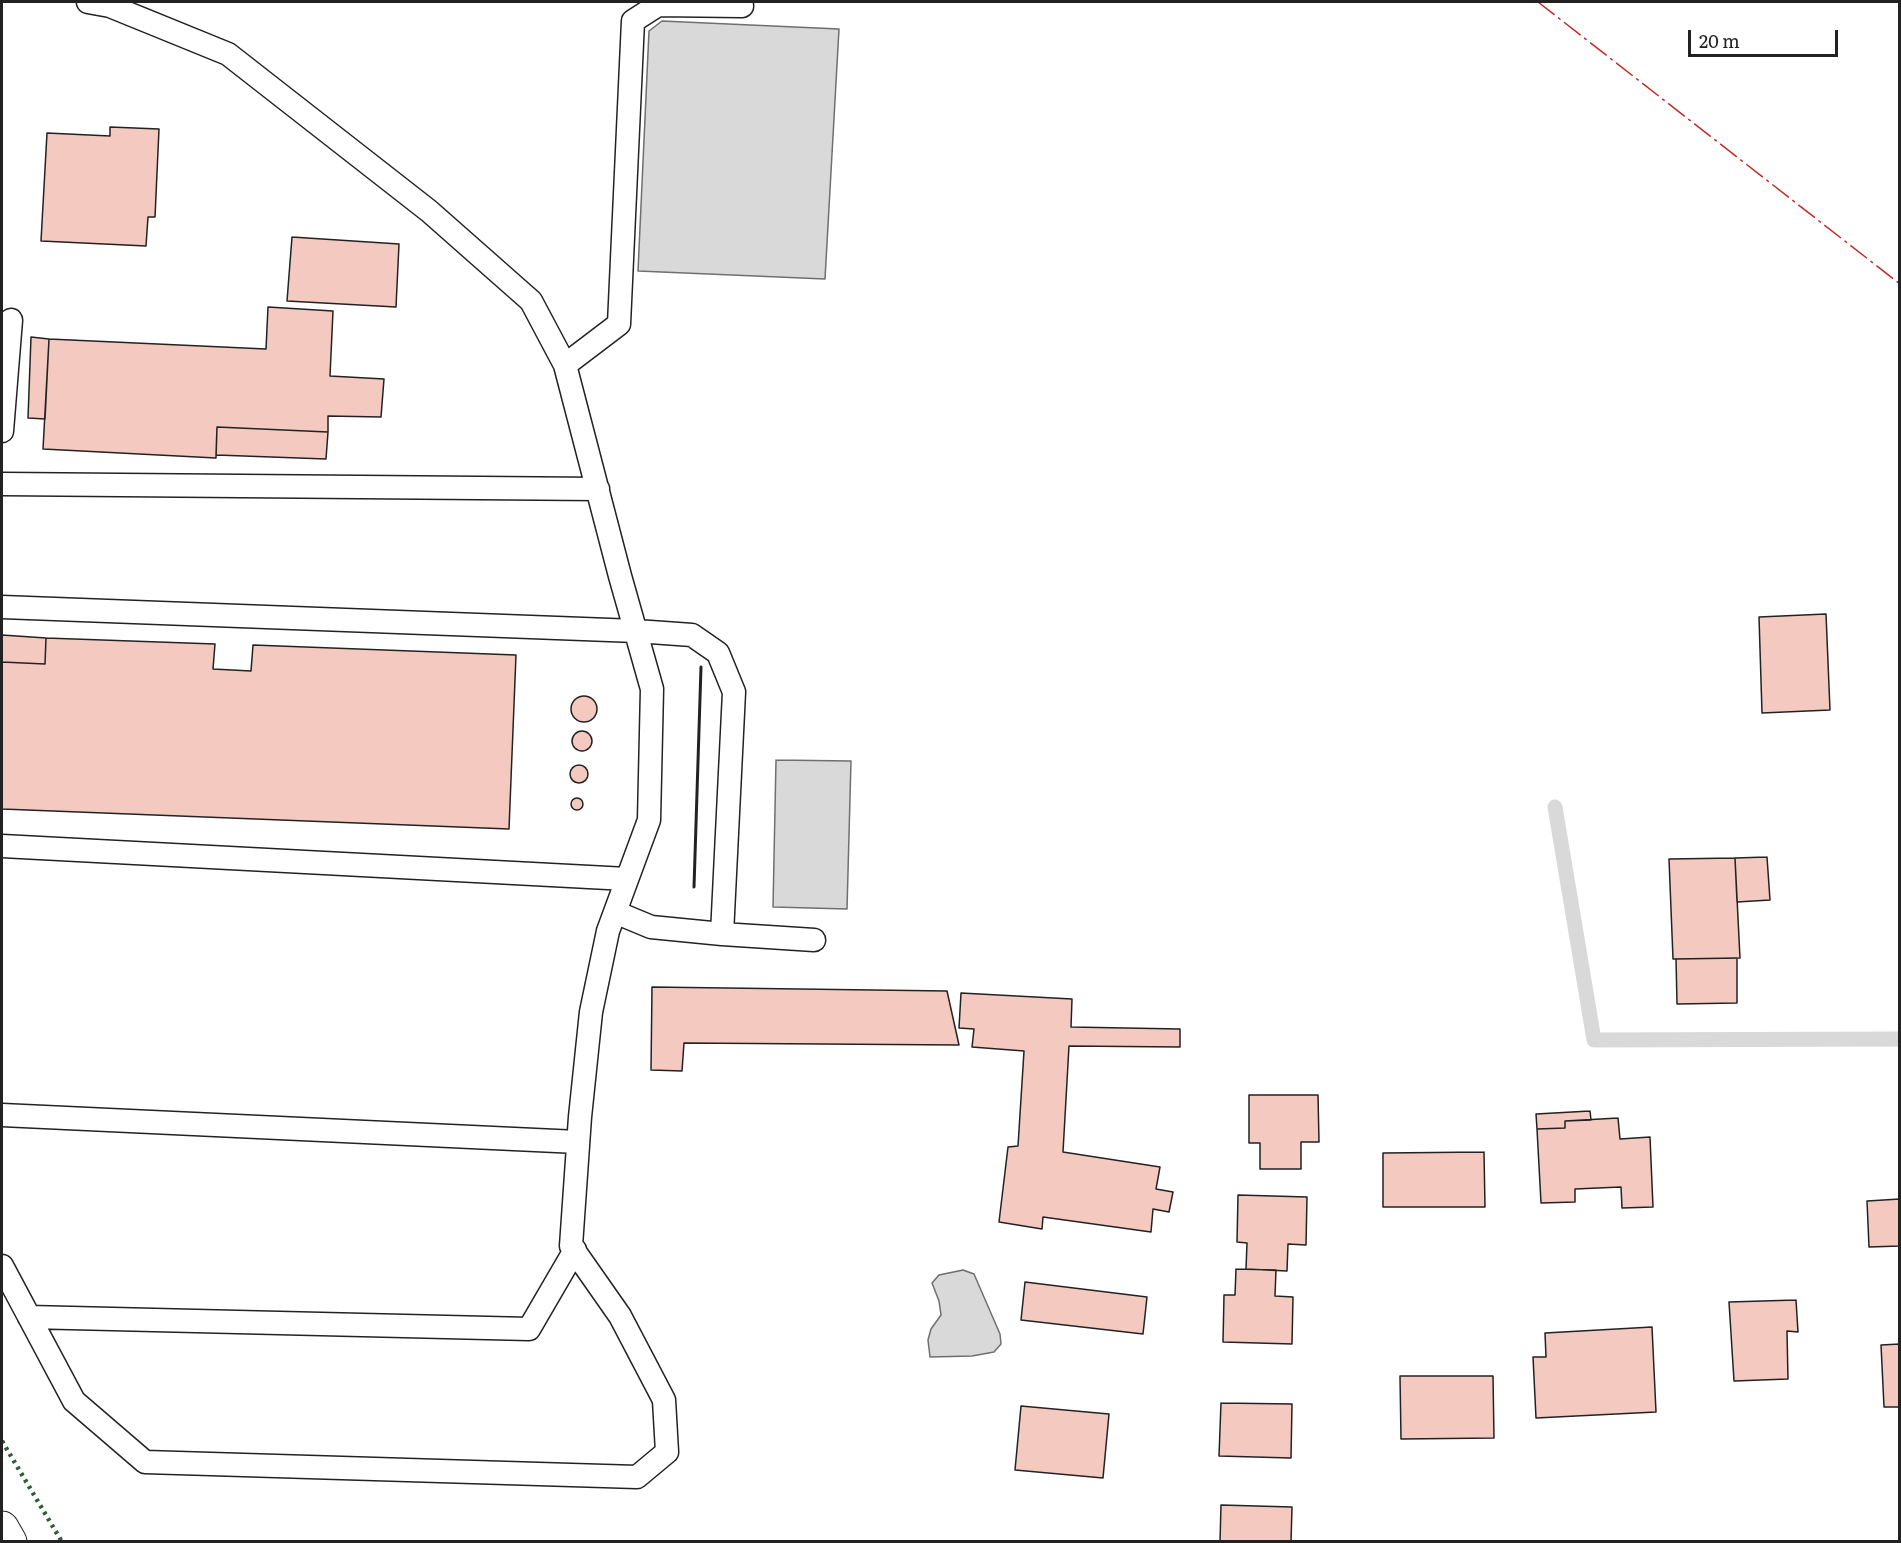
<!DOCTYPE html>
<html>
<head>
<meta charset="utf-8">
<style>
	body { margin:0 }
	#map { position:relative; width:1901px; height:1543px; overflow:hidden; background:#fff; font-family:Literata,serif }
	canvas { display:block }
	.frame { position:absolute; inset:0; border:3px solid #222; pointer-events:none }
	.scale { position:absolute; left:1688px; top:30px; width:150px; height:27px; box-sizing:border-box; border:3px solid #222; border-top:0; padding-left:8px; font-size:18px; line-height:21px; white-space:nowrap; color:#222; -webkit-text-stroke:4px #fff; paint-order:stroke }
</style>
</head>
<body>
<div id="map">
<canvas width="1901" height="1543"></canvas>
<div class="frame"></div>
<div class="scale">20 m</div>
</div>
<script>
const ctx = document.querySelector('canvas').getContext('2d');
ctx.lineJoin = 'round';
function fill(path, color) { ctx.fillStyle = color; ctx.fill(path, 'evenodd'); }
const toPath = rows => new Path2D(rows.map(r => 'M' + r).join(''));
function strokePath(path, color, width, dash) { ctx.strokeStyle = color; ctx.lineWidth = width; ctx.lineCap = dash ? 'butt' : 'round'; ctx.setLineDash(dash || []); ctx.stroke(path); }
const water = toPath([
	[662,21,839,29,825,279,638,271,649,31,662,21],
	[776,760,851,761,847,909,773,907,776,760],
	[963,1270,974,1274,1000,1334,1001,1344,994,1352,972,1356,930,1357,928,1340,931,1329,941,1315,939,1301,932,1283,939,1275,963,1270]
]);
const stream = toPath([
	[1555,807,1594,1040,1900,1039]
]);
const building = toPath([
	[110,127,159,129,155,217,148,217,146,246,41,241,47,133,110,136,110,127],
	[292,237,399,244,396,307,287,301,292,237],
	[268,307,333,311,330,376,384,379,381,417,328,416,328,432,217,427,216,458,43,449,49,339,266,349,268,307],
	[31,337,49,339,45,419,28,418,31,337],
	[217,427,328,432,326,459,216,455,217,427],
	[1826,614,1830,710,1762,713,1759,617,1826,614],
	[2,635,46,638,45,664,2,662,2,635],
	[46,638,215,644,213,669,251,671,253,645,516,655,509,829,2,809,2,662,45,664,46,638],
	'571 709a13 13 0 1 1 26 0a13 13 0 1 1-26 0Z',
	'572 741a10 10 0 1 1 20 0a10 10 0 1 1-20 0Z',
	'570 774a9 9 0 1 1 18 0a9 9 0 1 1-18 0Z',
	'571 804a6 6 0 1 1 12 0a6 6 0 1 1-12 0Z',
	[1767,857,1770,900,1737,902,1735,858,1767,857],
	[1735,858,1740,958,1673,959,1669,859,1735,858],
	[1737,958,1737,1003,1677,1004,1676,959,1737,958],
	[652,987,947,991,959,1045,684,1043,682,1071,651,1070,652,987],
	[961,993,1072,999,1071,1027,1180,1029,1180,1047,1069,1046,1063,1152,1160,1167,1156,1189,1173,1192,1169,1212,1153,1209,1151,1232,1043,1217,1042,1229,999,1222,1008,1147,1018,1146,1024,1051,972,1047,974,1029,959,1028,961,993],
	[1249,1095,1318,1095,1319,1142,1301,1142,1301,1169,1260,1169,1260,1143,1249,1143,1249,1095],
	[1590,1111,1591,1120,1565,1121,1565,1128,1537,1129,1536,1114,1590,1111],
	[1618,1118,1620,1139,1650,1137,1653,1207,1622,1208,1621,1187,1575,1189,1575,1202,1541,1203,1537,1129,1565,1128,1565,1121,1618,1118],
	[1484,1152,1485,1207,1383,1207,1383,1153,1484,1152],
	[1238,1195,1307,1197,1306,1245,1288,1244,1287,1271,1246,1269,1247,1243,1237,1242,1238,1195],
	[1900,1199,1900,1246,1869,1247,1867,1201,1900,1199],
	[1236,1269,1276,1270,1275,1296,1293,1297,1292,1344,1223,1342,1224,1295,1235,1295,1236,1269],
	[1025,1282,1147,1297,1143,1334,1021,1320,1025,1282],
	[1796,1300,1798,1332,1787,1331,1788,1379,1734,1381,1729,1302,1796,1300],
	[1652,1327,1656,1412,1536,1418,1533,1357,1546,1357,1545,1333,1652,1327],
	[1900,1344,1900,1407,1884,1407,1881,1345,1900,1344],
	[1400,1376,1493,1376,1494,1438,1401,1439,1400,1376],
	[1221,1403,1292,1404,1291,1458,1219,1456,1221,1403],
	[1021,1406,1109,1414,1103,1478,1015,1470,1021,1406],
	[1221,1505,1292,1507,1291,1542,1220,1542,1221,1505]
]);
const lane = toPath([
	[565,365,619,324,633,21,658,5,742,6],
	[2,431,11,320],
	[2,484,598,489],
	[2,607,636,631,692,635,718,653,734,692,722,934],
	[2,846,627,879],
	[615,912,651,927,722,934,814,940],
	[2,1115,578,1142],
	[2,1266,74,1401,145,1462,637,1477,667,1452,664,1400,620,1316,571,1246,580,1117,591,1012,608,931,649,820,652,689,620,576,565,365,531,301,429,211,228,54,110,6,88,2],
	[29,1317,529,1329,575,1250]
]);
const street = toPath([
	[2,1528,10,1542]
]);
const hedge = toPath([
	[2,1441,62,1542]
]);
const wall = toPath([
	[694,887,701,667]
]);
const power = toPath([
	[1538,2,1900,284]
]);
fill(water, '#d9d9d9');
strokePath(water, '#6f6f6f', 1.5);
strokePath(stream, '#d9d9d9', 15);
fill(building, '#f3c9c0');
strokePath(building, '#222', 1.5);
strokePath(lane, '#222', 25);
strokePath(street, '#222', 35);
strokePath(lane, '#fff', 22);
strokePath(street, '#fff', 33);
strokePath(hedge, '#2f5e38', 4.5, [3, 4.5]);
strokePath(wall, '#222', 3);
strokePath(power, '#c62828', 1.5, [21, 4.5, 3, 4.5]);
</script>
</body>
</html>
